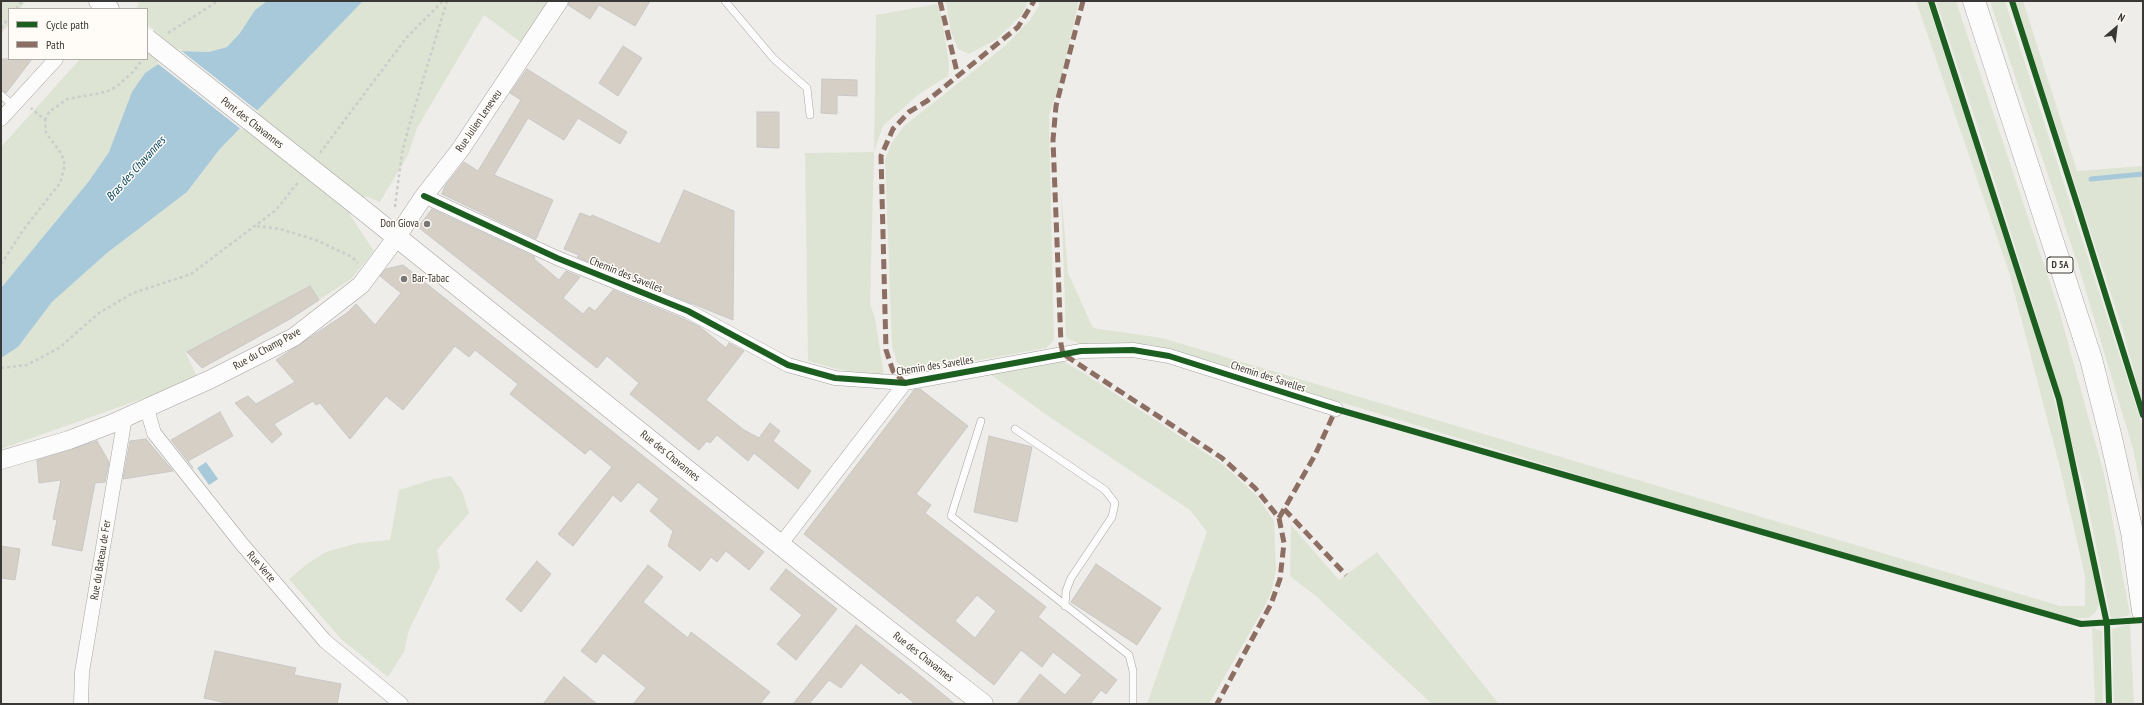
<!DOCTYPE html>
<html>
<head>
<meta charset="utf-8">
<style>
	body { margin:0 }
	#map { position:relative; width:2144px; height:705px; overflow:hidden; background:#efedea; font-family:"PT Sans Narrow",sans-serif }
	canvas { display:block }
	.frame { position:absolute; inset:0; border:2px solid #3a3836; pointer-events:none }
	.legend { position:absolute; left:8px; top:8px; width:140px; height:52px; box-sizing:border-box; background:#fffbf6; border:1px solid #b0ada9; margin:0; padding:5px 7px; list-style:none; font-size:12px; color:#3a3836 }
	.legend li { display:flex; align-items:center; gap:8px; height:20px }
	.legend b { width:20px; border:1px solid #b0ada9 }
	.north { position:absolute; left:2096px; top:8px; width:40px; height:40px; -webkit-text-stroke:3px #fffbf6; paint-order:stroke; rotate:28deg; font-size:11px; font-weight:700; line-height:16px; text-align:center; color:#3a3836 }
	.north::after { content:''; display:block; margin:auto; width:14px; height:18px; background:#3a3836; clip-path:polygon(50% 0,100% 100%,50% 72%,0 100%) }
</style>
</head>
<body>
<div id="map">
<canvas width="2144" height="705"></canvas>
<div class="frame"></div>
<ul class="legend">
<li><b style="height:5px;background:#1b5e20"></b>Cycle path</li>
<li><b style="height:5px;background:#8d6e63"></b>Path</li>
</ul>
<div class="north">N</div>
</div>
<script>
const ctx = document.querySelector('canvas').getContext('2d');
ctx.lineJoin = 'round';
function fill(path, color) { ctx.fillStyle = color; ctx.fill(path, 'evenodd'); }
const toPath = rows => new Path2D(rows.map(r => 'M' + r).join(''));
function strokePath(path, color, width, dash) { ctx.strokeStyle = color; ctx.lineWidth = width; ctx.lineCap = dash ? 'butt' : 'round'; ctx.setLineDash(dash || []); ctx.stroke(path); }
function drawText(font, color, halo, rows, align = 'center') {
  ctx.font = font + ' "PT Sans Narrow",sans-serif'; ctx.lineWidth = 3; ctx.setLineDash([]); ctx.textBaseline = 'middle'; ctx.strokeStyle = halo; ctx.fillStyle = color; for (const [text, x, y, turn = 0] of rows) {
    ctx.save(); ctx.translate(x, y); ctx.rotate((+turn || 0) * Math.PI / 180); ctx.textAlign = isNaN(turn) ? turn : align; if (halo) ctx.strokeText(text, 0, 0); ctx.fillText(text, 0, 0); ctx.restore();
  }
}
const green = toPath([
	[1,1,26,1,20,9,9,9,9,24,1,34],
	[136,1,267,1,255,10,240,33,227,47,209,52,178,51,147,24,147,9,135,9,139,4],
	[363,1,549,1,522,43,484,15,417,128,408,155,380,202,365,196,350,215,374,251,351,279,319,300,309,286,186,353,198,379,1,449,1,358,18,347,52,302,107,253,187,192,219,150],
	[953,1,1028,1,1022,14,997,39,969,54,958,49,951,32,946,2],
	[1039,1,1079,1,1061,78,1049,116,1054,340,1046,348,919,371,906,371,897,362,892,346,885,160,891,144,904,126,1005,46,1030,20,1039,6],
	[1916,1,1927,1,2046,367,2084,520,2100,603,2095,613,2088,618,2071,618,1707,514,1153,345,1094,343,1083,345,1066,338,1061,189,1068,273,1093,328,1162,338,2060,606,2085,606,2085,576,2061,472,2009,272],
	[1936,1,1956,1,2059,310,2104,474,2130,615,2111,619,2084,487,2037,317,1978,128],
	[1990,1,2005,1,2143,428,2143,498,2133,449,2079,268],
	[2015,1,2023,1,2077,171,2143,166,2143,406,2123,331],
	[937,4,941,14,949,63,948,76,919,94,883,126,874,152,870,304,875,318,884,376,837,369,808,361,805,153,874,152,876,15],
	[147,53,162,62,120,125,109,152,89,181,1,288,1,172,3,170,1,168,1,147,80,59,147,59],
	[1059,359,1082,372,1221,463,1257,496,1274,521,1276,569,1271,593,1261,613,1209,704,1147,704,1207,532,1190,510,1051,418,987,372],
	[451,476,462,491,469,513,437,550,440,567,409,630,404,652,388,677,341,639,289,579,307,564,326,552,358,543,390,540,399,490,434,479],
	[1291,525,1339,580,1377,552,1499,704,1432,704,1317,597,1290,576],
	[2130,624,2134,704,2114,704,2112,629],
	[2092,628,2102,631,2103,704,2095,704]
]);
const water = toPath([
	[267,1,363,1,219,150,187,192,107,253,52,302,18,347,1,358,1,288,89,181,109,152,132,92,145,73,178,51,209,52,227,47,240,33,255,10],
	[206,462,218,479,209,485,197,468]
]);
const pier = toPath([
	[179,49,259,112,242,130,157,63]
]);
const stream = toPath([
	[2091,179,2143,174]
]);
const building = toPath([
	[569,1,650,1,635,26,599,5,590,19,568,5,569,1],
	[623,46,642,58,618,96,599,83,623,46],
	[1,59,32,59,6,93,1,90,1,59],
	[527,69,627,132,620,144,578,118,564,140,528,118,494,175,553,200,536,239,442,194,445,186,464,162,478,171,521,100,510,93,527,69],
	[822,79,857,80,857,96,837,95,837,114,821,113,822,79],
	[757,112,779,112,779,148,757,147,757,112],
	[684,190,734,211,733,320,624,276,625,274,593,261,591,263,577,257,579,255,564,249,580,213,591,217,592,215,660,244,684,190],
	[432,209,535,257,534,259,559,280,566,271,580,277,563,298,583,314,589,307,595,311,613,290,684,319,700,327,726,348,729,343,744,351,706,400,744,430,759,438,770,423,780,431,773,441,811,471,798,489,754,453,748,461,717,435,710,443,707,441,699,450,630,394,639,383,607,356,597,368,418,227,432,209],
	[403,265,764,552,749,570,726,551,717,562,711,557,700,571,668,546,673,531,650,511,659,499,638,482,621,502,613,495,573,546,558,534,612,467,590,449,585,454,510,394,518,384,475,350,469,357,455,346,403,410,386,396,350,439,320,403,316,405,313,401,274,424,282,434,272,443,235,403,248,396,256,404,295,382,276,360,347,313,356,304,375,325,401,293,380,276,386,269,403,265],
	[310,286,319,300,290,319,202,368,187,352,310,286],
	[920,389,968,426,916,494,931,505,925,513,1046,607,1038,617,1117,680,1106,694,1101,690,1090,704,1017,704,1040,674,1065,695,1082,675,1053,652,1042,667,1021,650,994,685,804,534,914,390,920,389],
	[977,595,996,611,975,638,955,621,977,595],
	[220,412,233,436,188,461,193,468,171,440,220,412],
	[989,436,1032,447,1017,522,974,512,989,436],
	[146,439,173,471,123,479,130,441,146,439],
	[97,441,109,462,105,482,95,483,82,551,52,545,57,520,53,519,61,480,39,483,37,460,97,441],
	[1,546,20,549,15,580,1,578,1,546],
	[537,561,551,574,521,612,506,599,537,561],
	[1096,564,1161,608,1137,645,1071,602,1096,564],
	[648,565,663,577,643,602,688,638,691,632,770,692,760,704,633,704,646,688,603,653,596,663,581,651,648,565],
	[786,569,837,609,796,660,777,644,802,615,770,589,786,569],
	[856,625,917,673,955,704,915,704,901,692,899,694,861,663,841,688,829,680,809,704,793,704,856,625],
	[215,651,296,668,294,675,341,684,337,704,231,704,204,698,215,651],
	[564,677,597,704,543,704,564,677]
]);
const path = toPath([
	[16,9,22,1],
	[1,28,9,18],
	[168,33,218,1],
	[45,120,49,112,67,99,106,92,116,87,132,73,143,59],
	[320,153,407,37,443,1],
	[395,207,402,153,409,126,447,1],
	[257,226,280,229,316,240,352,257,358,263],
	[1,264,24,229,60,183,65,165,61,153,46,133,45,120,31,108],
	[1,368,27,365,59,348,99,313,133,293,191,274,276,210,299,181]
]);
const service = toPath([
	[725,1,774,59,807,88,810,115],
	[1,95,14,106],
	[981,421,951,516,1129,655,1133,671,1133,704],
	[1015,429,1105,490,1115,503,1112,517,1071,578,1066,591,1065,606]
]);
const minor = toPath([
	[1,119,56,59],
	[424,196,557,258,688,311,788,365,835,378,905,383,1063,354,1081,351,1133,350,1169,356,1336,409],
	[147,409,154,433,241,543,325,641,401,704],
	[780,545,905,383],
	[81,704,82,672,125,417]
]);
const tertiary = toPath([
	[1,460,69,440,111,424,211,379,294,337,361,285,396,238,424,196,460,150,559,1]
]);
const secondary = toPath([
	[99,1,109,9],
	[358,206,833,587,983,704]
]);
const primary = toPath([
	[1974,1,2091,359,2110,434,2132,532,2143,611]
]);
const secondaryBridge = toPath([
	[147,39,358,206]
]);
const quiet = toPath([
	[940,1,958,76],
	[1083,1,1056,106,1053,140,1061,344,1063,354,1222,458,1255,488,1279,518,1284,543,1280,579,1271,604,1217,704],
	[905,383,893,371,886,350,881,156,893,129,909,112,927,101,1018,27,1034,1],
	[1284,509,1346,575],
	[1279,518,1315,455,1336,409,1339,410]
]);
const cycleway = toPath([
	[1931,1,2059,399,2107,624,2109,704],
	[2012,1,2079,210,2143,415],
	[424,196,557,258,688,311,788,365,835,378,905,383,1081,351,1133,350,1169,356,1336,409,2081,624,2143,620]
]);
const markers = [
	[427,224,4,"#797775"],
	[404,279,4,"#797775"]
];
const shields = [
	[2060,265,26]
];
const shieldNames = [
	["D 5A",2060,265]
];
const streetNames = [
	["Rue Julien Leneveu",479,121,-56],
	["Pont des Chavannes",252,123,38],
	["Chemin des Savelles",626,275,22],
	["Rue du Champ Pave",267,349,-29],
	["Chemin des Savelles",935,366,-9],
	["Chemin des Savelles",1268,377,18],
	["Rue des Chavannes",670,456,39],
	["Rue du Bateau de Fer",101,560,-81],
	["Rue Verte",261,567,49],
	["Rue des Chavannes",923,657,38]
];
const poiNames = [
	["Don Giova",419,224],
	["Bar-Tabac",412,279,"left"]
];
const waterNames = [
	["Bras des Chavannes",136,169,-48]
];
fill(green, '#dee4d3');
fill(water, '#a8c9d9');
fill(pier, '#efedea');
strokePath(stream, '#a8c9d9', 5);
fill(building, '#d6cfc6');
strokePath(building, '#c8c7c5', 1);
strokePath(service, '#a5a3a0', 8);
strokePath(minor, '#a5a3a0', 15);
strokePath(tertiary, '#a5a3a0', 19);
strokePath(secondary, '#a5a3a0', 21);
strokePath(primary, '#a5a3a0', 23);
strokePath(path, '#cccccb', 2.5, [3, 3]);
strokePath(service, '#fdfcfc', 7);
strokePath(minor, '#fdfcfc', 14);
strokePath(tertiary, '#fdfcfc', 18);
strokePath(secondary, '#fdfcfc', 20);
strokePath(primary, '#fdfcfc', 22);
strokePath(secondaryBridge, '#a5a3a0', 21, []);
strokePath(secondaryBridge, '#fdfcfc', 20);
strokePath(quiet, '#8d6e63', 5, [10, 5]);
strokePath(cycleway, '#1b5e20', 6);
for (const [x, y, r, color] of markers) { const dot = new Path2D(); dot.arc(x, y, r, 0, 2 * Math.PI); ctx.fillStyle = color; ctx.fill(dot); strokePath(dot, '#fffbf6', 1.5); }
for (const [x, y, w] of shields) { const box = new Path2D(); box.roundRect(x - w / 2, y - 8, w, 16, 3); ctx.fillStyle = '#fffbf6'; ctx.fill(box); strokePath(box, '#3a3836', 1); }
drawText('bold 10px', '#3a3836', null, shieldNames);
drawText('11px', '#3a3836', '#fffbf6', streetNames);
drawText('11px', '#3a3836', '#fffbf6', poiNames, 'right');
drawText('italic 12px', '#00425b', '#fffbf6', waterNames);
</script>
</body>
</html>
